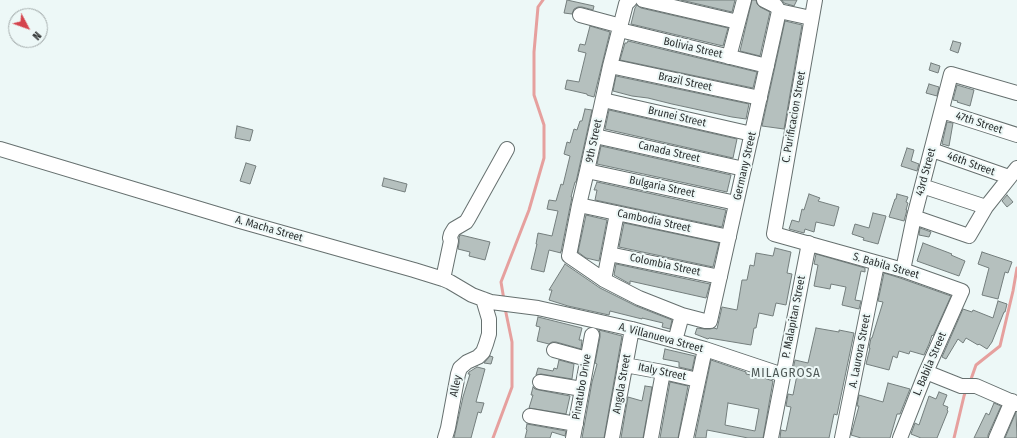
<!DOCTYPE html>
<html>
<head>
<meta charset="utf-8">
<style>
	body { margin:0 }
	#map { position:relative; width:1017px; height:438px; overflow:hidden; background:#edf8f7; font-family:"Fira Sans Condensed",sans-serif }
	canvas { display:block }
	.north { position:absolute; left:8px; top:8px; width:40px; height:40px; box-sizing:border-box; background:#edf8f7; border:1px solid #a0a8a8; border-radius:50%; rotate:131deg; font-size:11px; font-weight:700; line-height:16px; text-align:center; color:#2d3131 }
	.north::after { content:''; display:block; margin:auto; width:14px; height:18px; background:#d4444d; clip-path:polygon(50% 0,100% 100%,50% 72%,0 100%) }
</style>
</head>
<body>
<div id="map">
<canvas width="1017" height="438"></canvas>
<div class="north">N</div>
</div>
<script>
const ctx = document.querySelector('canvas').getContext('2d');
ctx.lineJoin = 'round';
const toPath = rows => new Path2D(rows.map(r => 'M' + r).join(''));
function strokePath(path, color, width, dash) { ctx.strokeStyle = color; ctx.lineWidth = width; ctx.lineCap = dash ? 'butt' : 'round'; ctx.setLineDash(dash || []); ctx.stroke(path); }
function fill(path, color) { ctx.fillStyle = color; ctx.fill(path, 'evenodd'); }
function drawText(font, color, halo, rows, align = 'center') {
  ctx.font = font + ' "Fira Sans Condensed",sans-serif'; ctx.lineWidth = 4; ctx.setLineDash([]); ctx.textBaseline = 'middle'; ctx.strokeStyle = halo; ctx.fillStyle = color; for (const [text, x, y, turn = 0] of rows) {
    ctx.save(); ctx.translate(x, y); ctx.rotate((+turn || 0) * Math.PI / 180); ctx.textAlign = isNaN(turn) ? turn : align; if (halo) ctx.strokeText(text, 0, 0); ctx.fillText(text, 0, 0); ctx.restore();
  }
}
const stream = toPath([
	[504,300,501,282,529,210,544,158,544,125,534,95,534,52,538,7,543,0],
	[970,382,976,365,1000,346,1013,291,1017,268],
	[493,438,512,387,512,342,505,308],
	[954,438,964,396,966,390]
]);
const building = toPath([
	[567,0,594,6,593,10,582,7,578,7,574,9,572,14,564,13,567,0],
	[681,0,735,0,732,12,681,0],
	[752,0,756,0,757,4,760,7,770,12,760,56,740,51,752,0],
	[782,0,797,0,794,6,784,3,782,0],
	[637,5,641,8,728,28,723,46,631,24,635,8,637,5],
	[785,21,802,25,784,129,762,126,785,21],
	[590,26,610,32,594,97,587,95,587,94,565,89,567,80,579,82,586,53,578,51,580,44,585,45,590,26],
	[628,41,757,72,753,88,620,60,625,43,627,43,628,41],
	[953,41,961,43,958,53,950,50,953,41],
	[931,63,940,66,938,73,929,70,931,63],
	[616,76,749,104,746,119,732,117,672,104,648,98,632,96,613,91,616,76],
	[929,84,939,87,937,96,926,93,929,84],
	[957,85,974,90,970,106,957,102,958,101,953,100,957,85],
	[585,109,592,110,576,182,575,182,571,197,572,197,561,252,560,252,561,253,549,250,544,272,531,269,537,244,536,244,538,233,552,236,558,211,547,209,549,200,556,201,561,184,563,185,570,156,564,154,567,142,570,143,574,129,577,130,580,121,582,121,585,109],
	[609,110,737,139,733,158,605,129,609,110],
	[947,122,953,123,949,146,942,144,947,122],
	[237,126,253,130,250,141,235,138,237,126],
	[601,146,731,175,727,192,597,164,601,146],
	[907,148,914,150,911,161,919,164,917,171,901,166,907,148],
	[246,163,256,166,250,184,240,181,246,163],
	[384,178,407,184,405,192,382,186,384,178],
	[597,182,726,210,722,227,595,200,597,190,594,190,597,182],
	[809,194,820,198,818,201,839,207,834,226,816,222,814,232,805,229,804,233,789,229,792,220,799,222,802,209,804,210,809,194],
	[897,194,908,197,906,202,908,203,906,210,907,210,904,221,889,217,895,199,896,199,897,194],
	[1007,195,1013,202,1007,207,1002,201,1007,195],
	[873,213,886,216,878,244,863,240,864,238,852,234,855,224,869,228,873,213],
	[586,215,607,220,599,261,586,258,578,252,586,215],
	[624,223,719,243,713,267,619,247,624,223],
	[920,228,931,232,929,237,919,235,920,228],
	[460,235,461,235,490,242,485,260,469,256,470,252,458,249,459,243,459,238,460,235],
	[923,243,952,254,951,255,965,261,959,276,917,261,923,243],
	[775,248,791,252,787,273,792,274,786,305,776,303,773,316,759,313,756,328,754,328,751,345,709,338,708,339,695,334,697,328,705,329,710,329,714,328,717,329,722,307,737,310,742,280,747,280,750,265,754,266,756,253,773,256,775,248],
	[982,252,1012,262,1008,273,1005,272,998,299,982,295,989,268,978,264,982,252],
	[816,254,865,268,865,272,861,271,855,300,861,301,859,309,842,305,846,287,831,284,830,289,814,286,818,265,814,264,816,254],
	[565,264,600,288,636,306,672,320,670,329,662,327,663,323,642,318,642,319,610,311,609,315,568,306,549,300,552,290,549,290,565,264],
	[616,264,710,284,706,298,630,281,630,284,614,275,616,264],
	[884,273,900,278,951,296,933,336,932,335,929,344,924,355,910,351,909,354,899,351,897,358,893,356,889,370,866,364,870,348,869,348,871,338,872,338,883,302,878,301,884,273],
	[998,301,1007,304,1005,312,1004,312,992,342,987,349,979,344,978,345,966,338,963,343,958,339,946,359,942,357,963,309,972,312,973,310,993,318,998,301],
	[538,317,582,328,579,340,582,340,581,349,556,342,552,342,549,344,537,341,540,327,536,326,538,317],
	[816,328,839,332,839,330,854,333,837,415,834,414,829,438,780,438,781,430,786,431,791,407,786,406,788,394,793,395,797,375,792,374,795,360,808,363,816,328],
	[599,330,622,336,604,438,582,438,592,382,597,364,595,363,600,337,600,333,599,330],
	[665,349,695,356,692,370,679,367,679,362,663,359,665,349],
	[490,356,493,357,491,364,484,363,490,356],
	[559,360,574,364,572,379,541,374,536,375,538,368,553,371,554,368,557,369,559,360],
	[711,360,746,372,746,374,761,377,773,381,763,438,748,438,707,430,706,438,695,438,711,360],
	[728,403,759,409,755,431,725,425,728,403],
	[477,367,485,369,476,402,484,403,481,413,478,412,471,438,454,438,463,397,470,374,468,374,469,372,477,367],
	[670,382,688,386,678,438,660,438,670,382],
	[888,383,910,389,900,414,897,414,890,438,861,438,851,435,859,406,857,406,859,395,883,402,888,383],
	[645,386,652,387,643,438,621,438,628,397,642,401,645,386],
	[533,387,535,389,539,390,570,396,566,414,529,408,533,395,531,395,533,387],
	[939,392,947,395,943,405,948,407,947,410,948,411,937,438,921,438,911,434,915,423,919,425,929,396,936,399,939,392],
	[994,403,1001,406,988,435,988,438,974,438,986,413,989,415,994,403],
	[1016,412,1017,438,1005,438,1016,412],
	[527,424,566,431,565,436,552,432,550,438,525,438,527,430,526,429,527,424]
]);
const minor = toPath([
	[630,0,626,4,610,66,587,171,579,205,569,256,604,280,639,298,682,315,705,321,710,321,779,11],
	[643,0,738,22],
	[764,0,776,6,779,11,811,18],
	[815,0,774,234,903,270,962,291,926,372,900,438],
	[580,15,621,26],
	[620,30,767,66],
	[729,57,744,0],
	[610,66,760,98],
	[603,100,752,134],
	[942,111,1017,135],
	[595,136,744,169],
	[0,149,240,221,414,270,443,279,450,282,472,295,491,302,538,308,632,329,705,349,783,375],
	[932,150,1009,177],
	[587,171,736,203],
	[922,186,986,207],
	[579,205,729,237],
	[914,217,969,236,986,207,1017,168],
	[609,254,720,277],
	[903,270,914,217,951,74,1017,93],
	[443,279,451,241,450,238,451,234,454,229,466,222,468,219,507,149],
	[604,280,617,213],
	[675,341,682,315],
	[554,350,587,359],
	[625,365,663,372,698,380],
	[926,372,961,386,976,386,1017,404],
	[540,382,582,389],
	[530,416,576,424],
	[445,438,448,428,458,374,460,368,467,362,478,357,483,352,486,344,489,334,489,319,483,299],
	[573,438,592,335],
	[612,438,632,329],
	[651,438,663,372],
	[686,438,705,349],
	[771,438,809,243],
	[842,438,877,264],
	[996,438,1012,401]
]);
const streetNames = [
	["Bolivia Street",693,48,13],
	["Brazil Street",685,82,12],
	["Brunei Street",677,117,13],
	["C. Purificacion Street",794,117,-80],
	["47th Street",979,123,18],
	["9th Street",594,141,-78],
	["Canada Street",669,152,13],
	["46th Street",971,164,20],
	["Germany Street",745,166,-77],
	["43rd Street",926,172,-75],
	["Bulgaria Street",662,187,12],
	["Cambodia Street",654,221,12],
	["A. Macha Street",269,229,16],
	["Colombia Street",665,265,12],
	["S. Babila Street",886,266,16],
	["P. Malapitan Street",794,317,-79],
	["A. Villanueva Street",661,338,15],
	["A. Laurora Street",860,351,-79],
	["L. Babila Street",930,364,-67],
	["Italy Street",662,372,12],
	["Angola Street",622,384,-80],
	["Alley",456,386,-78],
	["Pinatubo Drive",582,387,-80]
];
const quarterNames = [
	["MILAGROSA",786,373]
];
strokePath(stream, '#e6a09e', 3);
fill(building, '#b5c0be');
strokePath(building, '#747e7d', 1);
strokePath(minor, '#66706f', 16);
strokePath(minor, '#fff', 14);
drawText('11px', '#2d3131', '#edf8f7', streetNames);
ctx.letterSpacing = '1px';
drawText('13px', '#505a58', '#edf8f7', quarterNames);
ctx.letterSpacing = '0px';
</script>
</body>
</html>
